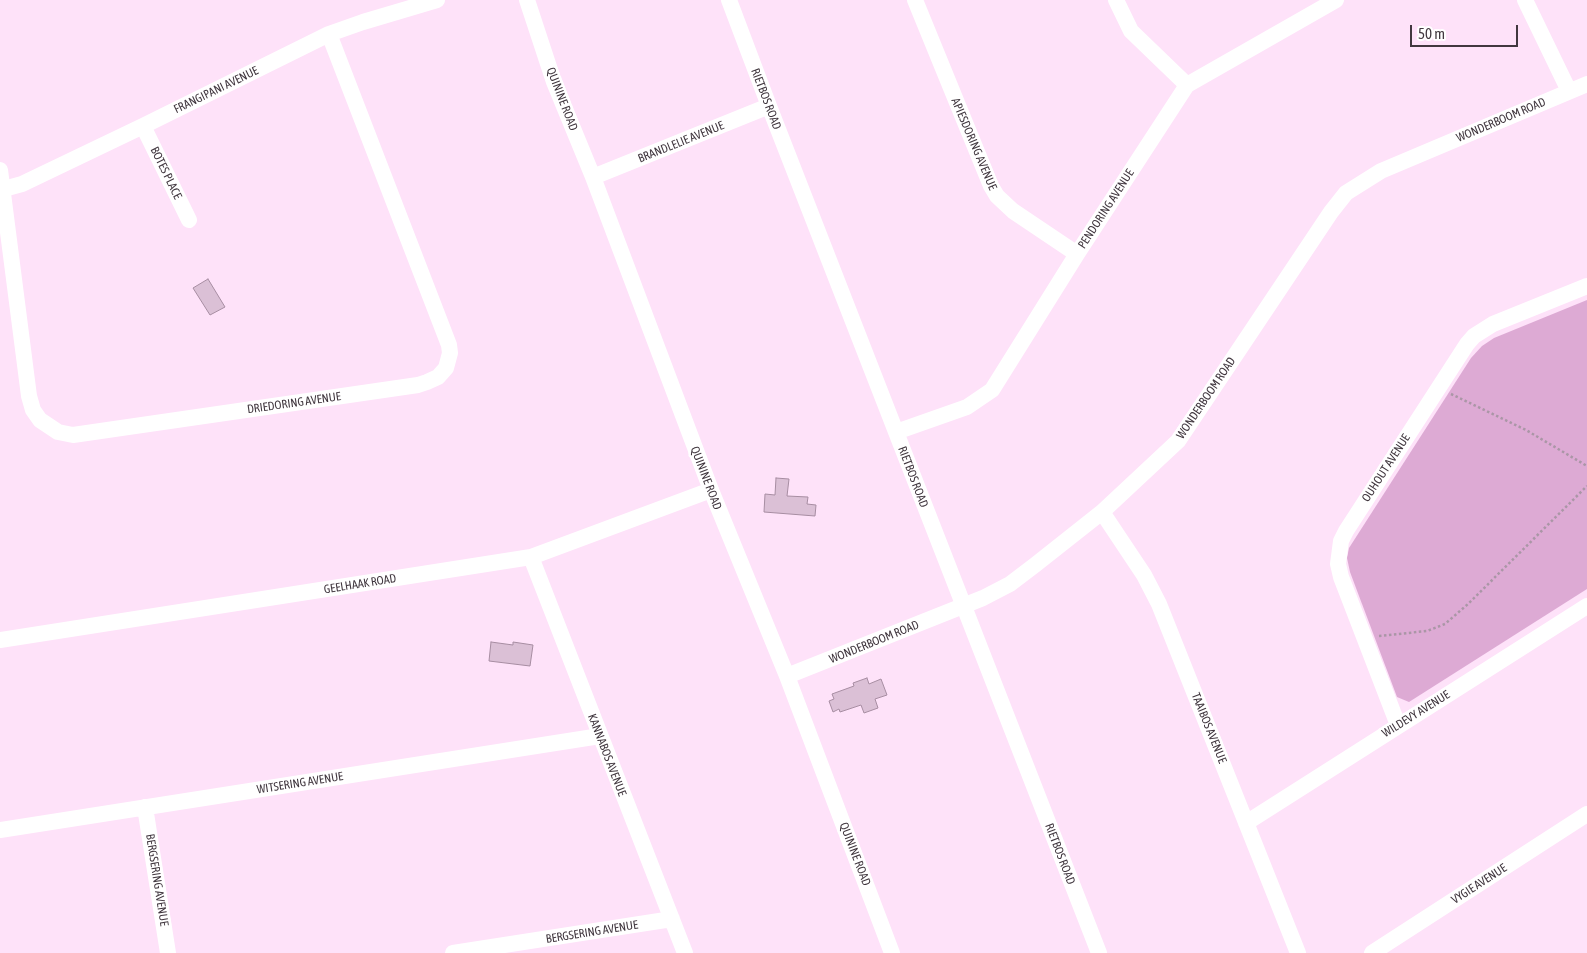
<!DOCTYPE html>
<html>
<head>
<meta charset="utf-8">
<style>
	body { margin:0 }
	#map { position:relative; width:1587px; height:953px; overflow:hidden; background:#fee2f9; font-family:"Asap Condensed",sans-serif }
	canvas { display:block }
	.scale { position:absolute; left:1410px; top:25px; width:108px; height:22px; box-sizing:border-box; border:2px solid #41373f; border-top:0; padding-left:6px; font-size:15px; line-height:18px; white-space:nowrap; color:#41373f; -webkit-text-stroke:4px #fff; paint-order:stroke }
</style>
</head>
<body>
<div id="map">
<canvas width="1587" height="953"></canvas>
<div class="scale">50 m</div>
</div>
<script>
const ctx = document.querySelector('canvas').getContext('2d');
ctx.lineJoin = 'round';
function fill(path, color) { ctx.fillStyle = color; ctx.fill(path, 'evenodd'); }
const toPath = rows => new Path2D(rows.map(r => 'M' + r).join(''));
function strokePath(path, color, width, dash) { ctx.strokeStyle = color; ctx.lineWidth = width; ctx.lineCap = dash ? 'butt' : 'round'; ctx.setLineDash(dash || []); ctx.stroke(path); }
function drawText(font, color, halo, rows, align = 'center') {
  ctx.font = font + ' "Asap Condensed",sans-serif'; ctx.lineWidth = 5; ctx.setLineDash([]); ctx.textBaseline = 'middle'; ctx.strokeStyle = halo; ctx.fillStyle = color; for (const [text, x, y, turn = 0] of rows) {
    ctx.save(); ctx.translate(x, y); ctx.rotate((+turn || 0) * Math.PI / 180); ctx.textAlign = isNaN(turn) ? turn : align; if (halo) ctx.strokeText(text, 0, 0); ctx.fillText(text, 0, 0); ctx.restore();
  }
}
const green = toPath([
	[1587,300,1587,589,1409,702,1397,697,1350,572,1347,558,1349,548,1471,358,1482,346,1494,338]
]);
const building = toPath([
	[208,279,225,307,210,315,193,288,208,279],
	[776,478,789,479,787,496,808,497,807,504,816,505,815,516,764,512,765,494,775,495,776,478],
	[491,642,513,645,513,642,533,645,530,666,489,661,491,642],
	[867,678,869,684,881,679,887,695,875,699,878,708,864,713,861,705,840,712,839,709,833,712,829,701,834,699,832,694,854,686,853,683,867,678]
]);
const path = toPath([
	[1451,394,1526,430,1587,466],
	[1379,636,1427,631,1445,624,1468,604,1587,486]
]);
const minor = toPath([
	[527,0,554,82,593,177,711,490,787,676,892,953],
	[729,0,769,106,1099,953],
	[915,0,991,186,997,196,1013,211,1077,254],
	[1116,0,1131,31,1187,85],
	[1525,0,1569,91],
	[143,126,189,220],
	[0,170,29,396,33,410,40,420,58,432,73,435,418,385,427,382,438,377,446,368,450,353,449,345,329,34],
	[593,177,769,106],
	[0,190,22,184,143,126,329,34,363,22,437,0],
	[896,432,967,407,992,390,1077,254,1187,85,1336,0],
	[1102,512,1144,575,1159,604,1298,953],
	[531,557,685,953],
	[0,640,531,557,711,490],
	[787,676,983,598,1010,584,1035,565,1102,512,1178,441,1331,212,1346,193,1381,171,1587,84],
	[1398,725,1341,577,1338,564,1341,541,1346,531,1467,344,1474,336,1493,324,1587,286],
	[145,807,168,953],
	[1246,823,1587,606],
	[0,830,600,736],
	[453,953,672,919],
	[1372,953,1587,814]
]);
const streetNames = [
	["FRANGIPANI AVENUE",216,90,-26],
	["QUININE ROAD",562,99,69],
	["RIETBOS ROAD",766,99,69],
	["WONDERBOOM ROAD",1501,120,-23],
	["BRANDLELIE AVENUE",681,142,-22],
	["APIESDORING AVENUE",974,144,67],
	["BOTES PLACE",166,173,64],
	["PENDORING AVENUE",1106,209,-57],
	["WONDERBOOM ROAD",1206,398,-56],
	["DRIEDORING AVENUE",294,403,-8],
	["OUHOUT AVENUE",1386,468,-57],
	["RIETBOS ROAD",913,477,69],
	["QUININE ROAD",706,478,69],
	["GEELHAAK ROAD",360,584,-9],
	["WONDERBOOM ROAD",874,642,-22],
	["WILDEVY AVENUE",1416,714,-32],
	["TAAIBOS AVENUE",1209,728,68],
	["KANNABOS AVENUE",607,755,69],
	["WITSERING AVENUE",300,783,-9],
	["QUININE ROAD",855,854,69],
	["RIETBOS ROAD",1060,854,69],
	["BERGSERING AVENUE",157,880,81],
	["VYGIE AVENUE",1479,884,-33],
	["BERGSERING AVENUE",592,932,-9]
];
fill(green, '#ddaad4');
fill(building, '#dbc0d6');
strokePath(building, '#a78da2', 1);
strokePath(path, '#aa96a6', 2.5, [2.5, 2.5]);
strokePath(minor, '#fff', 16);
drawText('12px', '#41373f', '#fff', streetNames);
</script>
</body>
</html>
